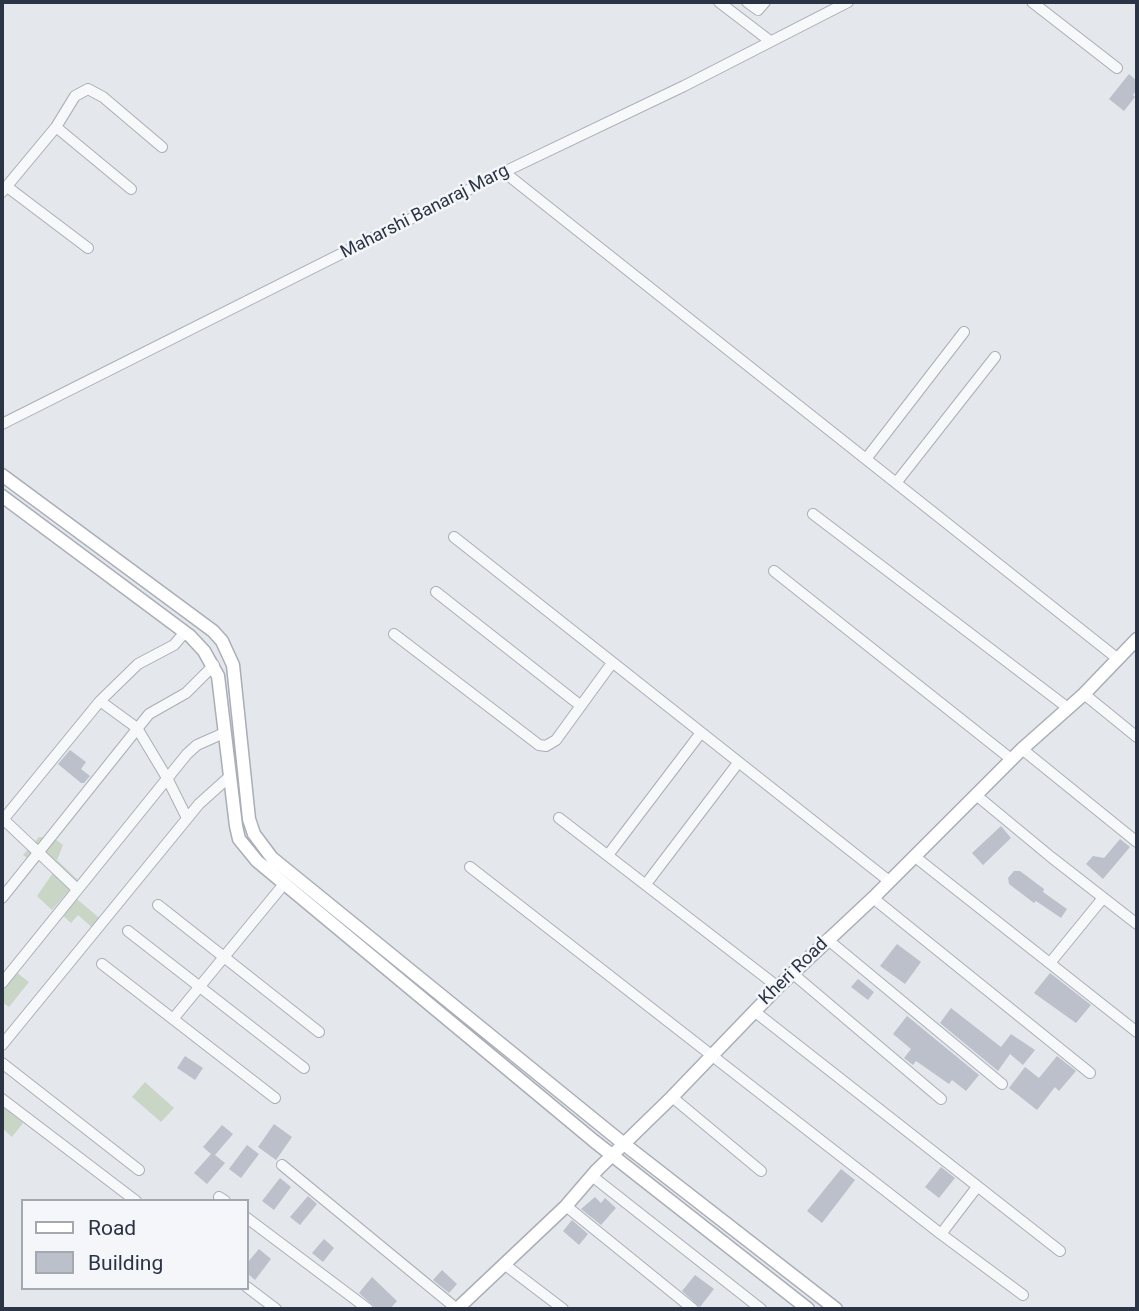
<!DOCTYPE html>
<html>
<head>
<meta charset="utf-8">
<style>
	body { margin:0 }
	#map { position:relative; width:1139px; height:1311px; overflow:hidden; background:#e4e7ec; font-family:Roboto,sans-serif }
	canvas { display:block }
	.frame { position:absolute; inset:0; border:4px solid #2b3445; pointer-events:none }
	.legend { position:absolute; left:21px; top:1199px; width:228px; height:91px; box-sizing:border-box; background:#f4f6f9; border:2px solid #a4a8b1; margin:0; padding:9px 12px; list-style:none; font-size:21px; color:#2b3445 }
	.legend li { display:flex; align-items:center; gap:14px; height:35px }
	.legend b { width:35px; border:2px solid #a4a8b1 }
</style>
</head>
<body>
<div id="map">
<canvas width="1139" height="1311"></canvas>
<div class="frame"></div>
<ul class="legend">
<li><b style="height:9px;background:#fff"></b>Road</li>
<li><b style="height:19px;background:#bbc0ca"></b>Building</li>
</ul>
</div>
<script>
const ctx = document.querySelector('canvas').getContext('2d');
ctx.lineJoin = 'round';
function fill(path, color) { ctx.fillStyle = color; ctx.fill(path, 'evenodd'); }
const toPath = rows => new Path2D(rows.map(r => 'M' + r).join(''));
function strokePath(path, color, width, dash) { ctx.strokeStyle = color; ctx.lineWidth = width; ctx.lineCap = dash ? 'butt' : 'round'; ctx.setLineDash(dash || []); ctx.stroke(path); }
function drawText(font, color, halo, rows, align = 'center') {
  ctx.font = font + ' Roboto,sans-serif'; ctx.lineWidth = 5; ctx.setLineDash([]); ctx.textBaseline = 'middle'; ctx.strokeStyle = halo; ctx.fillStyle = color; for (const [text, x, y, turn = 0] of rows) {
    ctx.save(); ctx.translate(x, y); ctx.rotate((+turn || 0) * Math.PI / 180); ctx.textAlign = isNaN(turn) ? turn : align; if (halo) ctx.strokeText(text, 0, 0); ctx.fillText(text, 0, 0); ctx.restore();
  }
}
const green = toPath([
	[39,837,54,838,63,845,57,860,78,880,52,910,37,896,57,867,41,848,30,860,23,855],
	[71,894,104,922,96,931,78,915,71,923,57,910],
	[11,968,29,982,9,1007,2,1002,2,980],
	[145,1082,174,1108,161,1122,132,1097],
	[2,1106,23,1123,12,1137,2,1128]
]);
const building = toPath([
	[1129,74,1137,81,1137,89,1133,95,1135,97,1124,111,1109,99],
	[70,750,86,762,81,769,90,776,84,783,81,783,58,764],
	[1001,826,1011,838,983,865,972,853],
	[1120,839,1130,847,1103,879,1086,864,1093,856,1104,858],
	[1014,871,1020,871,1044,889,1043,892,1067,909,1061,918,1036,901,1034,903,1009,884,1008,878],
	[897,944,921,962,905,984,880,966],
	[1050,973,1091,1005,1076,1023,1034,993],
	[858,979,874,992,868,1000,851,987],
	[951,1008,1001,1047,1011,1034,1035,1050,1023,1065,1010,1054,998,1071,940,1023],
	[907,1016,979,1075,966,1091,952,1080,949,1084,916,1061,913,1065,904,1058,911,1049,893,1034],
	[185,1056,203,1068,195,1080,177,1068],
	[1057,1056,1076,1071,1059,1091,1055,1087,1037,1110,1009,1088,1025,1067,1039,1078],
	[274,1124,292,1137,276,1160,258,1147],
	[222,1125,233,1134,215,1155,225,1163,207,1184,194,1173,211,1154,203,1147],
	[247,1145,259,1154,241,1178,229,1169],
	[941,1167,955,1178,939,1198,925,1187],
	[841,1169,855,1180,822,1223,807,1211],
	[280,1178,291,1187,274,1210,262,1201],
	[308,1196,317,1204,300,1225,290,1217],
	[595,1197,601,1203,605,1198,616,1208,601,1225,581,1209],
	[572,1220,588,1234,579,1245,563,1231],
	[324,1239,334,1248,323,1262,312,1253],
	[259,1249,271,1259,255,1280,247,1273,247,1263],
	[442,1270,457,1284,449,1293,433,1280],
	[695,1275,714,1289,700,1307,682,1291],
	[372,1277,397,1301,390,1309,377,1309,359,1293]
]);
const street = toPath([
	[719,2,770,41],
	[747,2,758,10,765,2],
	[1032,2,1117,68],
	[56,127,131,189],
	[504,172,1118,659],
	[6,186,88,248],
	[2,192,56,127,75,96,88,89,103,97,162,147],
	[2,424,504,172,684,86,848,2],
	[866,459,964,332],
	[896,483,995,357],
	[813,514,1068,708],
	[454,537,889,881],
	[774,571,1011,759],
	[436,592,581,706],
	[394,634,539,745,546,746,556,740,612,663],
	[1084,694,1137,737],
	[100,701,137,728,167,778,187,818],
	[1022,749,1137,842],
	[976,795,1051,857,1137,924],
	[2,818,77,889],
	[559,818,778,987],
	[2,821,100,701,138,664,174,645,185,632],
	[608,855,700,734],
	[914,856,1137,1032],
	[470,867,941,1234,1023,1295],
	[646,884,738,763],
	[2,898,149,714,186,693,214,665],
	[873,898,1090,1073],
	[158,905,319,1032],
	[128,931,304,1068],
	[827,939,1002,1084],
	[1050,963,1103,898],
	[102,964,275,1098],
	[792,973,941,1099],
	[2,983,187,754,197,745,224,733],
	[754,1011,1060,1251],
	[173,1019,284,884],
	[2,1045,199,804,229,777],
	[2,1063,139,1170],
	[672,1097,761,1171],
	[2,1099,136,1201],
	[282,1165,457,1309],
	[592,1176,761,1309],
	[219,1197,225,1201],
	[566,1206,693,1309],
	[247,1218,368,1309],
	[941,1234,977,1187],
	[504,1264,563,1309],
	[247,1287,276,1309]
]);
const secondary = toPath([
	[2,475,213,631,222,641,233,665,249,819,254,834,272,858,624,1144,836,1309],
	[2,496,190,636,204,651,218,676,236,826,239,839,257,861,594,1141,808,1309],
	[457,1309,566,1206,597,1170,672,1097,778,987,873,898,1022,749,1084,694,1137,639]
]);
const streetNames = [
	["Maharshi Banaraj Marg",425,212,-27],
	["Kheri Road",794,972,-44]
];
fill(green, '#c9d6c5');
fill(building, '#bbc0ca');
strokePath(street, '#a9aeb7', 12);
strokePath(secondary, '#a9aeb7', 15);
strokePath(street, '#f7f8fa', 10);
strokePath(secondary, '#fff', 12);
drawText('18px', '#2b3445', '#f4f6f9', streetNames);
</script>
</body>
</html>
